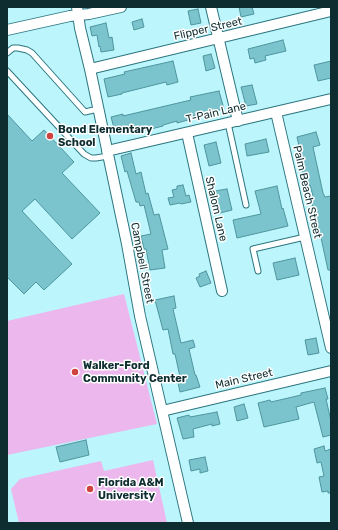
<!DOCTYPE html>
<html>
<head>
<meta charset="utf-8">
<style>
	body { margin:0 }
	#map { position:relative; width:338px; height:530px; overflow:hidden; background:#bcf5fc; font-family:Rubik,sans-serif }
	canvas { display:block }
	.frame { position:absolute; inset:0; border:8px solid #0e2d30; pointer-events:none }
</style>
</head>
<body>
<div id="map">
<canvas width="338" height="530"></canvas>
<div class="frame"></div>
</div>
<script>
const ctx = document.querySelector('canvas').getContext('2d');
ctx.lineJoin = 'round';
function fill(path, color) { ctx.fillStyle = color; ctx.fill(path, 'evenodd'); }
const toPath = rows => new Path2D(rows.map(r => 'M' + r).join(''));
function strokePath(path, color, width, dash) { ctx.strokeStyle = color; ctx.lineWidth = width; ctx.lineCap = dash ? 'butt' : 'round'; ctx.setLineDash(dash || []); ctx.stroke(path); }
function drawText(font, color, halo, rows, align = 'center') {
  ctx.font = font + ' Rubik,sans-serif'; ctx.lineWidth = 3; ctx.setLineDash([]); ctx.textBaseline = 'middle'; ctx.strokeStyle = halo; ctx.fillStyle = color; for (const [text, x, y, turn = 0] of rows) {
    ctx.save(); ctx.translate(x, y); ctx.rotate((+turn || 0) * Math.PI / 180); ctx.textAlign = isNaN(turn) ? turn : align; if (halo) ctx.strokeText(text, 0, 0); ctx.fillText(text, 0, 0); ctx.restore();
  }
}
const green = toPath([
	[124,294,157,424,7,455,7,321],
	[153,460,167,523,19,523,11,489,20,479,101,461,104,471]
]);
const building = toPath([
	[239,7,252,7,254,14,241,17,239,7],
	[198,9,201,23,191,25,188,11,198,9],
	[142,19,144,27,134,30,132,22,142,19],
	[106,23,109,38,112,37,114,50,101,52,100,46,99,47,97,35,92,36,90,27,106,23],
	[283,40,286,51,265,56,266,60,255,63,254,58,250,59,248,49,283,40],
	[211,54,215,68,206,71,203,56,211,54],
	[173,61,178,82,167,85,166,82,122,93,122,94,108,97,104,79,125,74,124,72,173,61],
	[331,61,331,78,318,81,314,65,331,61],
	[252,85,257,104,246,106,241,87,252,85],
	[219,91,224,109,187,117,188,120,177,123,177,121,163,125,163,126,139,132,137,126,133,127,132,125,122,129,121,127,114,128,111,117,123,114,123,116,191,100,190,97,219,91],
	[7,114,32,141,44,130,74,162,62,173,100,213,72,239,35,199,22,211,72,264,44,290,36,282,24,294,7,277,7,114],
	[316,132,320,145,313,147,323,193,325,197,331,196,331,270,328,270,318,224,317,224,311,200,314,199,310,185,305,186,299,156,301,155,297,137,316,132],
	[266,139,269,152,247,156,245,144,266,139],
	[216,142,221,163,209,166,204,145,216,142],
	[131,153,136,174,141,172,146,194,148,193,154,215,159,214,168,249,162,250,165,268,150,270,146,249,144,249,141,236,151,234,144,205,140,206,139,202,136,202,127,171,125,172,121,156,131,153],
	[183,185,186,196,189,195,191,202,181,204,180,203,170,205,168,198,174,197,172,190,177,189,177,186,183,185],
	[277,186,282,209,283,208,288,226,237,238,233,220,261,214,255,191,277,186],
	[227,189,232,210,220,213,215,191,227,189],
	[295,258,299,275,277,280,273,263,295,258],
	[206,271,211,283,200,287,196,278,200,276,199,274,206,271],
	[174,296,176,308,173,309,181,343,193,340,195,347,189,349,195,375,196,375,200,387,180,392,177,378,180,377,175,354,173,354,168,329,163,330,155,300,174,296],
	[316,338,319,353,308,355,305,340,316,338],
	[325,388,328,399,326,399,331,421,331,435,323,437,314,402,296,407,299,419,264,427,258,403,270,400,271,402,301,395,301,393,325,388],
	[244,404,248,418,237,421,234,407,244,404],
	[217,412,220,424,212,426,212,424,193,429,194,437,183,439,177,418,189,415,190,417,217,412],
	[86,440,89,455,60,462,56,447,86,440],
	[324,446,325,451,331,449,331,493,328,493,328,491,322,492,319,477,324,476,321,462,317,463,314,449,324,446],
	[205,457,208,471,200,473,200,469,191,471,189,460,205,457]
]);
const lane = toPath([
	[7,53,13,48,18,48,27,50,32,53,85,112,98,109],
	[7,71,84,154,91,158,96,158,108,156],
	[228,123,246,205],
	[258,271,253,249,305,237]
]);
const street = toPath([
	[77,7,80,28,90,69,127,244,140,316,188,523],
	[211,7,238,121],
	[7,30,70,16,89,14,121,7],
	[90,69,331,11],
	[276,112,331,348],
	[187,133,222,291],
	[107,151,331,99],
	[162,411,331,371]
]);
const markers = [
	[50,136,4,"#d0423e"],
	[75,372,4,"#d0423e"],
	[90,489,4,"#d0423e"]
];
const streetNames = [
	["Flipper Street",208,29,-13],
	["T-Pain Lane",216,113,-13],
	["Palm Beach Street",307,192,77],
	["Shalom Lane",216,209,77],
	["Campbell Street",142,263,79],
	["Main Street",244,379,-13]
];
const poiNames = [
	["Bond Elementary",58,130],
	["School",58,143],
	["Walker-Ford",83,366],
	["Community Center",83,379],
	["Florida A&M",98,483],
	["University",98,496]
];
fill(green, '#ecb7ed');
fill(building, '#7cc4cd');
strokePath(building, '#4e959e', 1);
strokePath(lane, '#2c767f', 7);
strokePath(street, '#2c767f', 12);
strokePath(lane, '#fff', 5);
strokePath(street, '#fff', 10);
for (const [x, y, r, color] of markers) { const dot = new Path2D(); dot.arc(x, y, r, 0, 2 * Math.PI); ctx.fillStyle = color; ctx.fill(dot); strokePath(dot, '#fff', 1.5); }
drawText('11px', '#0e2d30', '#fff', streetNames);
drawText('bold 11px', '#0e2d30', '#fff', poiNames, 'left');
</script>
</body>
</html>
